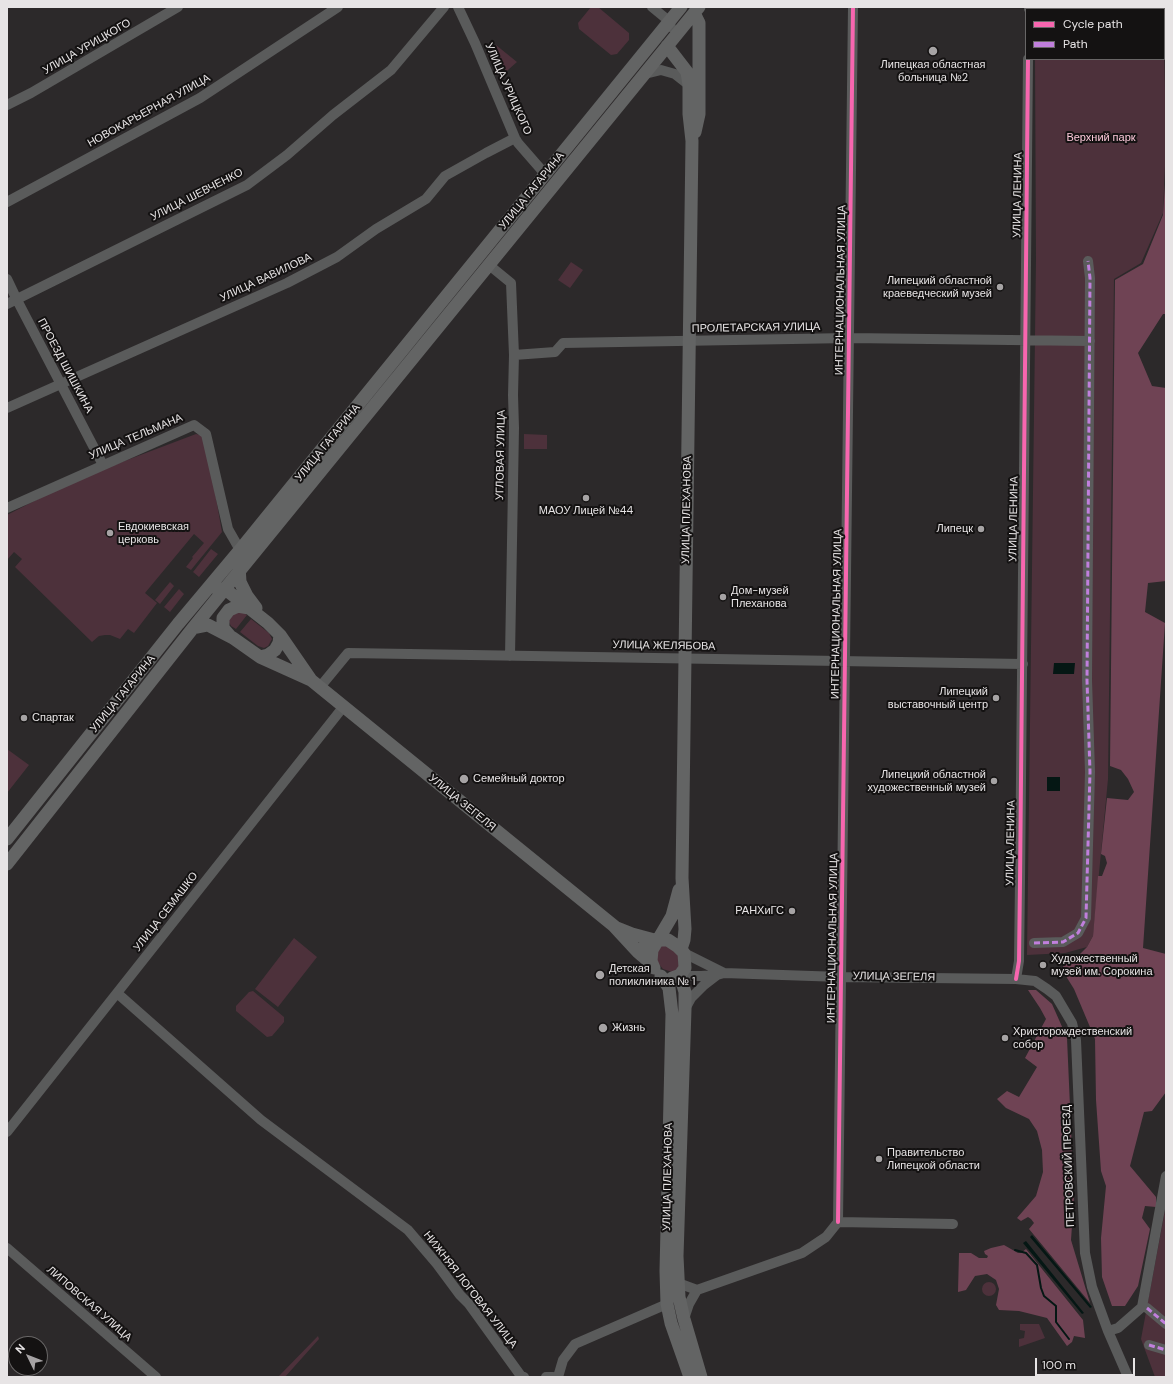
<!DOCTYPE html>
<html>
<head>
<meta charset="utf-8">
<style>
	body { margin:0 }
	#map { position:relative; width:1173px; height:1384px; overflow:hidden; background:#2c292a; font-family:"DM Sans",sans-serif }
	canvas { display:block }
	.frame { position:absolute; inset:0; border:8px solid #e7e4e5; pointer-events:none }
	.legend { position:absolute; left:1025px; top:8px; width:140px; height:52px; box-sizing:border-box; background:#141212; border:1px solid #686666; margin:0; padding:5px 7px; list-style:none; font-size:12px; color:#e7e4e5 }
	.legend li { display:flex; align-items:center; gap:8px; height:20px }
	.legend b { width:20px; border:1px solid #686666 }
	.north { position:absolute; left:8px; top:1336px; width:40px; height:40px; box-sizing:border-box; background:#141212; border:1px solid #686666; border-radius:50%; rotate:313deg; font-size:11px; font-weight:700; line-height:16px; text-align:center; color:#e7e4e5 }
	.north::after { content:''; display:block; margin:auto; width:14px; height:18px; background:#a6a3a4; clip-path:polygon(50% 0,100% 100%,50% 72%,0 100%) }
	.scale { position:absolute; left:1035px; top:1358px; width:100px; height:18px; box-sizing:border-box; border:2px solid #e7e4e5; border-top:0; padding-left:5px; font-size:12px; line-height:14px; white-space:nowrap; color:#e7e4e5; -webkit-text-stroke:3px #141212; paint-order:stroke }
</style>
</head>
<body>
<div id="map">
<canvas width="1173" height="1384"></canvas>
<div class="frame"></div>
<ul class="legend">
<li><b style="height:5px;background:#f766af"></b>Cycle path</li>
<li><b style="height:5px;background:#c07fdc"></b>Path</li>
</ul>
<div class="north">N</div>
<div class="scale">100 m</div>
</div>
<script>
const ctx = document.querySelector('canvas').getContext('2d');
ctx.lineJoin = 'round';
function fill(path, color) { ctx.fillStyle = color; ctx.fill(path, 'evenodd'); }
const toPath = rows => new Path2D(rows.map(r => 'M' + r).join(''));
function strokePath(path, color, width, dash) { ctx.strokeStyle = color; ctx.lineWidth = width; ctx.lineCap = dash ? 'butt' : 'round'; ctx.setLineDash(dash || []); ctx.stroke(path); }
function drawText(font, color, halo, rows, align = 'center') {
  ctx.font = font + ' "DM Sans",sans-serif'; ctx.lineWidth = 4; ctx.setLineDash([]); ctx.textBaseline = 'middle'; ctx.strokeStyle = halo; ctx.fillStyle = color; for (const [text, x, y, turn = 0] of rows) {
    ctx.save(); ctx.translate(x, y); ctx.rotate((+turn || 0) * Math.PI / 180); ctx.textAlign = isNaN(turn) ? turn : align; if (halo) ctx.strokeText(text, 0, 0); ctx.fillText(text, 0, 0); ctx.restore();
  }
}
const green = toPath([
	[591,7,598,7,629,33,629,40,617,54,611,55,579,29,578,23],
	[1164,37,1166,143,1163,213,1141,263,1114,279,1108,779,1093,936,1087,947,1065,953,1027,955,1036,259,1035,59,1164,59],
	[496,45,517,62,500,77,488,55],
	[571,262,583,270,570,288,558,280],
	[196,434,205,436,222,532,191,570,186,567,193,558,192,557,204,543,194,534,145,593,157,603,134,633,128,629,120,639,110,635,105,635,99,636,92,642,15,567,22,559,14,552,7,560,7,515,77,479],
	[524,434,547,435,547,449,524,449],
	[211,549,218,554,199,577,193,572],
	[170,582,174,586,160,604,155,600],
	[179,589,184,594,170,612,164,607],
	[242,612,247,615,236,629,231,626,228,620,229,615],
	[251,619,269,633,272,639,268,646,264,648,258,646,240,632],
	[7,749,29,765,7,793],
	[294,938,317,957,278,1007,255,989],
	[667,945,678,954,679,966,678,969,672,972,663,969,657,962,657,953,659,949,662,946],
	[253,991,284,1017,284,1022,272,1036,267,1037,236,1011,236,1006,249,992],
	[1166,1205,1166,1377,1155,1377,1141,1339],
	'982 1289a7 7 0 1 1 14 0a7 7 0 1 1-14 0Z',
	[1020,1324,1039,1324,1045,1338,1019,1347,1019,1339,1024,1338,1025,1331,1020,1330],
	[318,1336,319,1339,285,1377,278,1377]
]);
const forest = toPath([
	[1129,7,1166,7,1166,96,1164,9,1128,9],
	[1166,168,1166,314,1163,314,1138,353,1152,386,1166,388,1166,581,1148,583,1145,612,1165,623,1143,948,1166,954,1166,1092,1152,1111,1144,1112,1130,1166,1156,1197,1156,1207,1145,1206,1142,1218,1150,1229,1138,1286,1125,1306,1112,1306,1102,1277,1101,1238,1106,1186,1101,1171,1096,1100,1095,1039,1074,989,1064,973,1063,965,1078,956,1087,947,1093,936,1098,876,1102,876,1107,863,1105,856,1101,854,1107,798,1128,800,1134,792,1128,779,1121,770,1110,766,1115,280,1143,264,1163,215],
	[1028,990,1036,990,1052,1004,1067,1038,1074,1197,1071,1240,1090,1303,1029,1229,1034,1223,1031,1219,1028,1217,1021,1221,1017,1218,1036,1196,1043,1172,1042,1150,1037,1131,1029,1119,1006,1108,997,1099,1007,1091,1019,1097,1037,1067,1025,1058,1046,1019,1040,1008],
	[1004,1245,1018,1253,1021,1253,1026,1249,1083,1320,1085,1338,1074,1336,1072,1342,1067,1346,1047,1318,1019,1311,999,1310,996,1305,999,1289,996,1280,987,1274,975,1276,966,1290,958,1292,959,1253,971,1253,979,1258,987,1258,988,1256,985,1254,984,1251,991,1248]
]);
const water = toPath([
	[1054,663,1075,663,1074,674,1053,674],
	[1047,777,1060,777,1060,791,1047,791],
	[1032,1235,1092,1307,1090,1308,1030,1237],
	[1026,1241,1084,1313,1082,1314,1023,1243]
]);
const stream = toPath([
	[1015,1250,1026,1253,1037,1265,1041,1288,1044,1296,1056,1306,1056,1322,1069,1339]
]);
const minor = toPath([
	[458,7,475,43,515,138,518,143,545,174],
	[652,7,669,21,671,27],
	[1029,9,1029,7],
	[645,74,661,70,675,74,689,85],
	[7,105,31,93,178,7],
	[7,202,200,98,338,7],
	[489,265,511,283,514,355,513,395,514,428,510,656],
	[7,279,17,300,103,465],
	[7,304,247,185,287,155,333,115,391,70,444,7],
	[514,355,555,352,563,343,849,338,1090,341],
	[7,408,287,283,337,257,376,229,426,199,445,176,486,153,515,138],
	[7,508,194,425,206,434,228,529,240,550],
	[320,687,348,653,1023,664],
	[1034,943,1063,942,1078,933,1086,918,1090,772,1087,680,1090,278,1088,261],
	[684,953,724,973],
	[682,974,688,976,701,976,717,975,724,973,841,977,1016,979,1035,981,1047,989,1056,996,1072,1023,1076,1040,1085,1253,1092,1287,1108,1331,1128,1377],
	[1016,979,1019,961,1020,881,1028,59],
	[117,993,261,1120,408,1230,437,1264,460,1295,469,1304,521,1376,524,1377],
	[685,1009,691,998,704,985,717,975],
	[7,1132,344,706],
	[838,1222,853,7],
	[838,1222,953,1224],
	[7,1248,156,1377],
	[678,1283,697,1290,802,1253,826,1237,838,1222],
	[1147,1308,1166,1324],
	[684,1319,689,1304,697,1290],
	[1108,1331,1118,1328,1142,1307,1166,1176],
	[1149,1345,1166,1350],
	[546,1377,553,1377],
	[558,1377,563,1360,575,1344,667,1304]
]);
const major = toPath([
	[694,13,699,23,699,114,695,132],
	[667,46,687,72,689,85,689,114,692,141,682,878,685,929,684,940,681,949],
	[239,566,240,582,247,596,256,608],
	[217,589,225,589,268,623,280,635,311,680],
	[193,628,208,625,233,638,260,657,311,680,614,926,638,952,652,964],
	[230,636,223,628,223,618,229,610,238,606,249,608],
	[260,657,268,655,275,650,279,643,280,635],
	[7,839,178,624,240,550,681,7],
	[7,864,193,628,699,7],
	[617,928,632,934,658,941],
	[638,952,649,943,662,940,668,940,677,946,684,953,685,968,680,975,672,978],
	[654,968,651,961,652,950,672,916,679,890],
	[680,975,685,992,685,1009,677,1256,679,1297,684,1319,701,1377],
	[661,976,669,988,672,1014,666,1271,667,1304,671,1323,690,1377]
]);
const quiet = toPath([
	[1034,943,1063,942,1078,933,1086,918,1090,772,1087,680,1090,278,1088,261],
	[1147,1308,1166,1324],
	[1149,1345,1166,1350]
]);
const cycleway = toPath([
	[1016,979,1019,961,1020,881,1028,59],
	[838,1222,853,7]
]);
const markers = [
	[933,51,5,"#a6a3a4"],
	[1000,287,4,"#a6a3a4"],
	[586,498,4,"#a6a3a4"],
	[981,529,4,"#a6a3a4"],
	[110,533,4,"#a6a3a4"],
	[723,597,4,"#a6a3a4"],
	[996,698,4,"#a6a3a4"],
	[24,718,4,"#a6a3a4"],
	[464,779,5,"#a6a3a4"],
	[994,781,4,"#a6a3a4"],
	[792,911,4,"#a6a3a4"],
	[1043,965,4,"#a6a3a4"],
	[600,975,5,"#a6a3a4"],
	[603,1028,5,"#a6a3a4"],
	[1005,1038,4,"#a6a3a4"],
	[879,1159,4,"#a6a3a4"]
];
const streetNames = [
	["УЛИЦА УРИЦКОГО",87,47,-30],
	["УЛИЦА УРИЦКОГО",508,89,66],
	["НОВОКАРЬЕРНАЯ УЛИЦА",149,111,-29],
	["УЛИЦА ГАГАРИНА",532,191,-51],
	["УЛИЦА ШЕВЧЕНКО",197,195,-27],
	["УЛИЦА ЛЕНИНА",1018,195,-89],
	["УЛИЦА ВАВИЛОВА",266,278,-25],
	["ИНТЕРНАЦИОНАЛЬНАЯ УЛИЦА",841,290,-89],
	["ПРОЛЕТАРСКАЯ УЛИЦА",756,328,-1],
	["ПРОЕЗД ШИШКИНА",65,366,62],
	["УЛИЦА ТЕЛЬМАНА",136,437,-23],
	["УЛИЦА ГАГАРИНА",328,443,-51],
	["УГЛОВАЯ УЛИЦА",501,455,-89],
	["УЛИЦА ПЛЕХАНОВА",687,510,-89],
	["УЛИЦА ЛЕНИНА",1014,519,-89],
	["ИНТЕРНАЦИОНАЛЬНАЯ УЛИЦА",837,614,-89],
	["УЛИЦА ЖЕЛЯБОВА",664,646,1],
	["УЛИЦА ГАГАРИНА",123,694,-51],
	["УЛИЦА ЗЕГЕЛЯ",462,803,39],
	["УЛИЦА ЛЕНИНА",1011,843,-89],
	["УЛИЦА СЕМАШКО",166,912,-52],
	["ИНТЕРНАЦИОНАЛЬНАЯ УЛИЦА",833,938,-89],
	["УЛИЦА ЗЕГЕЛЯ",894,977,1],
	["ПЕТРОВСКИЙ ПРОЕЗД",1069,1166,-92],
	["УЛИЦА ПЛЕХАНОВА",668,1177,-89],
	["НИЖНЯЯ ЛОГОВАЯ УЛИЦА",470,1290,52],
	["ЛИПОВСКАЯ УЛИЦА",89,1304,41]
];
const poiNames = [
	["Липецкая областная",933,65,"center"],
	["больница №2",933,78,"center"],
	["Липецкий областной",992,281,"right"],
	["краеведческий музей",992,294,"right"],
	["МАОУ Лицей №44",586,511,"center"],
	["Евдокиевская",118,527],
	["церковь",118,540],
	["Липецк",973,529,"right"],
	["Дом-музей",731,591],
	["Плеханова",731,604],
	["Липецкий",988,692,"right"],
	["выставочный центр",988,705,"right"],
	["Спартак",32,718],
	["Липецкий областной",986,775,"right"],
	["художественный музей",986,788,"right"],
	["Семейный доктор",473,779],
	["РАНХиГС",784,911,"right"],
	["Художественный",1051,959],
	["музей им. Сорокина",1051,972],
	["Детская",609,969],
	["поликлиника № 1",609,982],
	["Жизнь",612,1028],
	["Христорождественский",1013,1032],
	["собор",1013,1045],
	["Правительство",887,1153],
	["Липецкой области",887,1166]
];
const parkNames = [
	["Верхний парк",1101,138]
];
fill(green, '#4d313b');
fill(forest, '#6f4354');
fill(water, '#051714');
strokePath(stream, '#051714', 2);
strokePath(minor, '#5a5b5b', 10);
strokePath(major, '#636464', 13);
strokePath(quiet, '#c07fdc', 3, [6, 3]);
strokePath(cycleway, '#f766af', 4);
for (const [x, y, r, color] of markers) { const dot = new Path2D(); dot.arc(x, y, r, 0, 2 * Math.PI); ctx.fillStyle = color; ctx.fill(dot); strokePath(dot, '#141212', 1.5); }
drawText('11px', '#e7e4e5', '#141212', streetNames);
drawText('11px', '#e7e4e5', '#141212', poiNames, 'left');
drawText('11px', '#fbc8d9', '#141212', parkNames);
</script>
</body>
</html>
